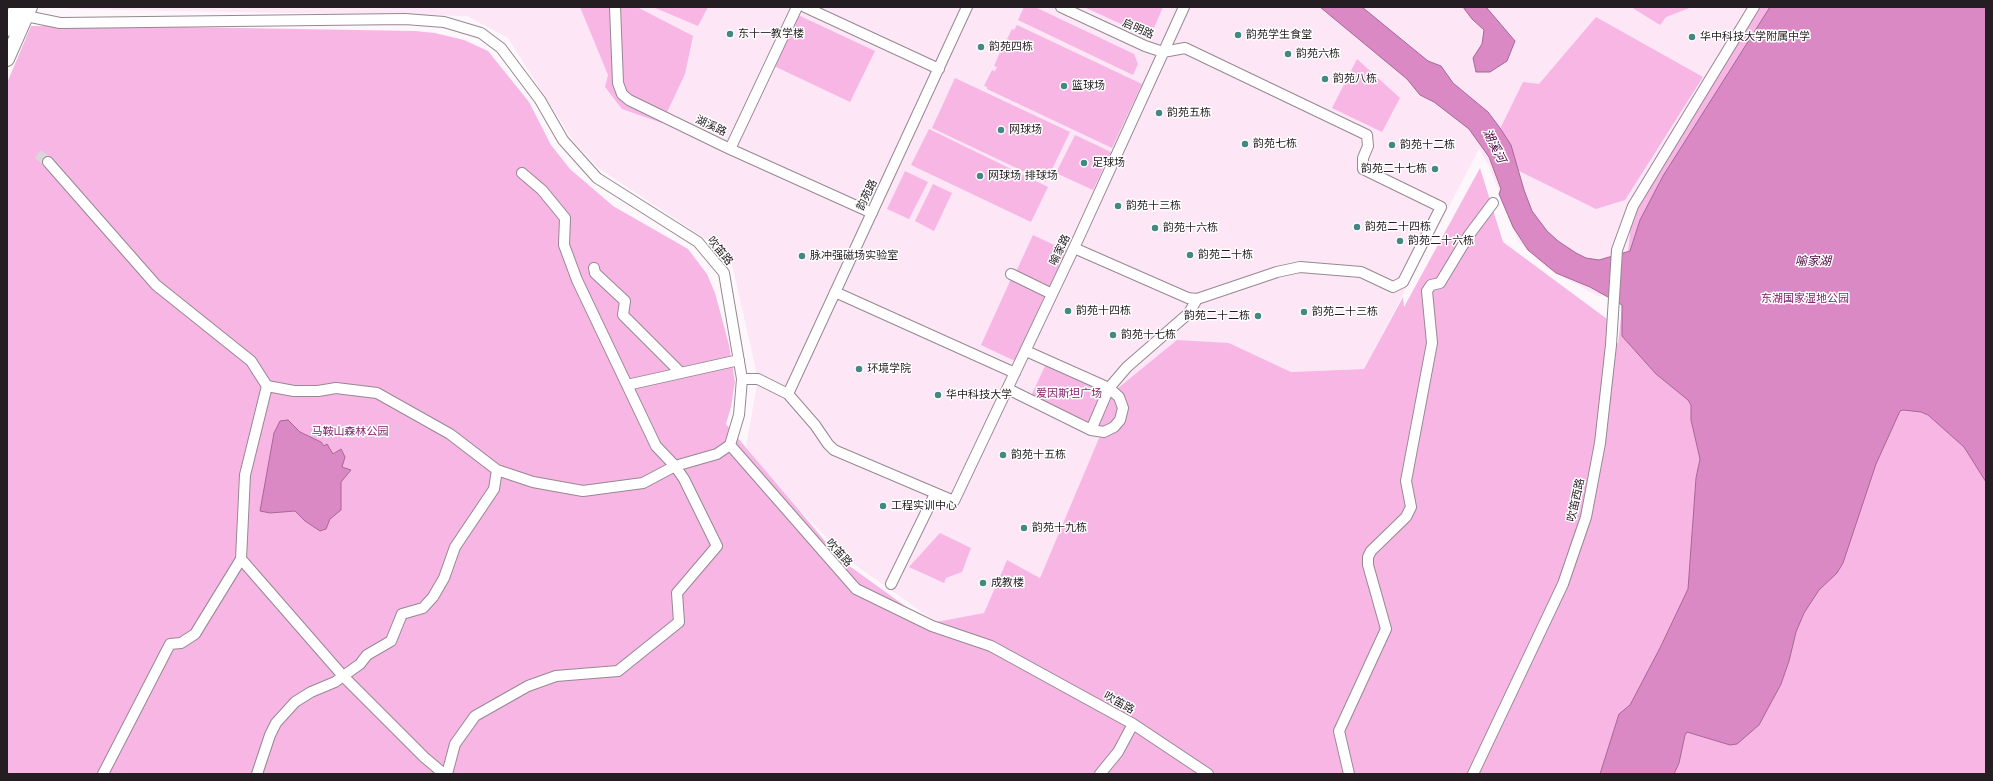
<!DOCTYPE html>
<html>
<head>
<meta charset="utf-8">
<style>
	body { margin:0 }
	#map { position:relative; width:1993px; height:781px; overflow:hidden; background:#fdf7fb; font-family:"Work Sans",sans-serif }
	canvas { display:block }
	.frame { position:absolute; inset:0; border:8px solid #241e22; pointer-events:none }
</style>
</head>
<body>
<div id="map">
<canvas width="1993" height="781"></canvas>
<div class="frame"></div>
</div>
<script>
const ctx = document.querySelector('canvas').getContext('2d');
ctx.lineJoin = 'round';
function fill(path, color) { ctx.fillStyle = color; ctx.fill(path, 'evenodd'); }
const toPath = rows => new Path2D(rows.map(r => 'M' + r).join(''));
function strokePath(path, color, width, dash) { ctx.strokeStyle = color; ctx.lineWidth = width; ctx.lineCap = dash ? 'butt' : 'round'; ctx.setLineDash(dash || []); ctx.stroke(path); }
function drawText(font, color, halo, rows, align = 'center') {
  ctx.font = font + ' "Work Sans","Noto Sans SC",sans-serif'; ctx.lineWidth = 3; ctx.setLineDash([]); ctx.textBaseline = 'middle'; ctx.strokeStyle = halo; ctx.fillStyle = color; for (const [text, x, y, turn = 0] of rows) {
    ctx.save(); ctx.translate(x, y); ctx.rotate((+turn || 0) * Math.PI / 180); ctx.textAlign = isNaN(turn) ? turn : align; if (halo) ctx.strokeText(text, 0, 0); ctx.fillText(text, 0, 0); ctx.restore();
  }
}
const built = toPath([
	[69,7,1986,7,1626,264,1600,297,1548,269,1518,241,1489,166,1479,149,1364,369,1291,372,1229,343,1124,421,1112,434,1099,438,1040,578,1007,560,984,613,936,622,851,562,775,485,746,446,758,379,730,255,598,168,573,141,508,38,467,16,68,9]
]);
const green = toPath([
	[580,7,637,7,693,36,685,74,662,123,622,109,605,87,608,75],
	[653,7,708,7,698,26],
	[1024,7,1035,7,1134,54,1138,64,1133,75,1018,20],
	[1084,7,1163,7,1153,30,1143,34],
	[1631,7,1692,7,1666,17,1660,25],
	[1752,7,1986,7,1986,774,7,774,7,83,31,26,124,26,415,31,435,33,464,40,488,51,529,102,551,145,570,169,613,206,688,249,707,274,715,293,729,345,735,382,731,407,726,424,841,560,930,624,941,624,936,622,984,613,1007,560,1040,578,1099,438,1112,434,1124,421,1117,389,1177,340,1229,343,1291,372,1364,369,1403,297,1404,307,1480,168,1503,242,1607,319,1612,336,1618,344,1633,206],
	[798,15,875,51,850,102,774,66],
	[1596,17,1703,77,1625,200,1596,209,1509,166,1501,127,1523,82,1539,84],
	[1017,25,1142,84,1112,148,987,89,987,87,984,86,992,70,995,71,997,67,994,66,1001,50,1005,51,1007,46,1004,45,1012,29,1014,30],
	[1357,59,1400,98,1382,132,1332,108],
	[955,78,1070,132,1046,182,932,128],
	[929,129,1048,187,1031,222,911,165],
	[1075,135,1111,152,1093,190,1056,173],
	[905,171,928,182,909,219,887,209],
	[933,184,952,193,934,231,915,221],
	[1033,235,1067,251,1050,290,1015,274],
	[1011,279,1045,295,1015,361,981,345],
	[1046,364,1110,394,1117,404,1118,413,1115,422,1106,428,1097,426,1031,396],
	[940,533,971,548,962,572,946,578,944,583,909,567]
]);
const water = toPath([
	[1320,7,1362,7,1428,61,1441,66,1453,83,1488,112,1500,128,1511,145,1524,190,1532,211,1547,231,1558,241,1576,253,1586,258,1599,260,1630,251,1640,220,1663,176,1770,7,1986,7,1986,482,1964,447,1928,415,1921,412,1903,410,1900,411,1876,464,1843,563,1837,573,1819,590,1804,613,1796,632,1789,661,1781,684,1759,725,1737,744,1730,745,1687,732,1685,735,1679,763,1674,774,1600,774,1619,714,1630,705,1660,648,1688,589,1696,478,1700,459,1691,420,1691,405,1688,400,1656,374,1622,336,1622,305,1590,287,1556,273,1528,250,1513,227,1499,194,1501,189,1489,157,1469,129,1434,102,1420,95,1407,79,1320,7],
	[1463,7,1486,7,1515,41,1507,61,1490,72,1476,72,1473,58,1482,44,1484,30,1472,19,1463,7],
	[288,420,300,432,321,442,324,446,327,444,333,454,341,449,345,457,342,467,351,470,341,482,341,510,330,519,326,529,320,531,305,521,295,511,270,513,260,511,274,433,280,421,288,420]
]);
const minorTunnel = toPath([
	[38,154,48,162]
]);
const minor = toPath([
	[615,7,618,83,622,94,629,100,730,149,872,213],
	[805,7,939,69],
	[1061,7,1145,46,1163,52,1185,48,1367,135,1368,146,1363,158,1363,169,1441,207,1403,282,1393,287,1361,272,1300,267,1277,272,1197,299,1188,298,1074,248],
	[26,16,60,23,405,19,444,22,481,33,501,48,540,100,563,140,597,178,698,242,724,273,742,379,739,415,730,445,856,589,932,626,991,646,1133,724,1208,774],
	[730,149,797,7],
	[48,162,156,285,251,361,267,386,294,391,318,391,336,388,377,393,450,434,497,470,533,482,583,491,643,483,675,466,717,454,730,445],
	[594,268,595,273,625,301,623,315,681,373],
	[1011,274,1052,294],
	[835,292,1015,373],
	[742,379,758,379,788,394,815,425,828,444,834,450,954,501,1074,248,1184,7],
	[627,385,739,360],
	[267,386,245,475,241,559,343,676,424,757,444,774],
	[1008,389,1091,430,1104,432,1114,427,1120,420,1123,408,1119,397,1109,388,1026,351],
	[788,394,967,7],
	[1091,430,1109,388,1127,367,1189,313,1197,299],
	[891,584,935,494],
	[103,774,170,644,181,643,195,634,241,559],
	[257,774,270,735,276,723,295,702,311,692,335,682,360,664,367,655,391,641,402,614,423,608,433,597,444,578,455,547,494,489,497,470],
	[447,774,455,744,475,716,528,686,556,676,618,671,679,622,677,593,717,546,684,479,675,466,656,446,577,280,564,245,565,218,542,190,522,173],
	[1100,774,1118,752,1133,724],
	[1349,774,1339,731,1386,629,1368,565,1368,557,1371,551,1406,517,1411,507,1406,481,1432,343,1427,291,1431,285,1440,283,1469,235,1493,203],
	[1473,774,1563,584,1586,517,1600,443,1611,345,1617,250,1633,206,1754,7]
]);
const highway = toPath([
	[7,29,17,7],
	[7,59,30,7]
]);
const markers = [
	[730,34,4,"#428982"],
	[1238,35,4,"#428982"],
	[1692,37,4,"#428982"],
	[981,47,4,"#428982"],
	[1288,54,4,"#428982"],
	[1325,79,4,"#428982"],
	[1064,86,4,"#428982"],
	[1159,113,4,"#428982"],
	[1001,130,4,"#428982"],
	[1245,144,4,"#428982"],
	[1392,145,4,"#428982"],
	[1084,163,4,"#428982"],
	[1435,169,4,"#428982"],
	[980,176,4,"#428982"],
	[1118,206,4,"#428982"],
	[1357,227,4,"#428982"],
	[1155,228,4,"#428982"],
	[1400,241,4,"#428982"],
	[1190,255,4,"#428982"],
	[802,256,4,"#428982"],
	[1068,311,4,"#428982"],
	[1304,312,4,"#428982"],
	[1258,316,4,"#428982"],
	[1113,335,4,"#428982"],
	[859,369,4,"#428982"],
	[938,395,4,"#428982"],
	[1003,455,4,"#428982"],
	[883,506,4,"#428982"],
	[1024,528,4,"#428982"],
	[983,583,4,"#428982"]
];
const streetNames = [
	["启明路",1138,29,24],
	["湖溪路",711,126,25],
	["韵苑路",867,195,-64],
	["喻家路",1060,250,-64],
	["吹笛路",720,251,51],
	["吹笛西路",1576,500,-77],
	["吹笛路",839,553,48],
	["吹笛路",1119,703,29]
];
const poiNames = [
	["东十一教学楼",738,34],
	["韵苑学生食堂",1246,35],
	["华中科技大学附属中学",1700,37],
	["韵苑四栋",989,47],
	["韵苑六栋",1296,54],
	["韵苑八栋",1333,79],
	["篮球场",1072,86],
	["韵苑五栋",1167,113],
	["网球场",1009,130],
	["韵苑七栋",1253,144],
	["韵苑十二栋",1400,145],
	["足球场",1092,163],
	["韵苑二十七栋",1427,169,"right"],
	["网球场 排球场",988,176],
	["韵苑十三栋",1126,206],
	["韵苑二十四栋",1365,227],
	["韵苑十六栋",1163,228],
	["韵苑二十六栋",1408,241],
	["韵苑二十栋",1198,255],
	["脉冲强磁场实验室",810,256],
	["韵苑十四栋",1076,311],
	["韵苑二十三栋",1312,312],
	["韵苑二十二栋",1250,316,"right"],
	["韵苑十七栋",1121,335],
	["环境学院",867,369],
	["华中科技大学",946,395],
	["韵苑十五栋",1011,455],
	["工程实训中心",891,506],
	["韵苑十九栋",1032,528],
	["成教楼",991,583]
];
const parkNames = [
	["东湖国家湿地公园",1805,299],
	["爱因斯坦广场",1069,394],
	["马鞍山森林公园",350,432]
];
const waterNames = [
	["湖溪河",1494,146,63],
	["喻家湖",1813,261]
];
fill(built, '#fde6f5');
fill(green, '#f8b6e5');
fill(water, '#db89c5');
strokePath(water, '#a46994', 1);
strokePath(minorTunnel, '#dcd6da', 10, [10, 5]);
strokePath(minor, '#968891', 12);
strokePath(highway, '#968891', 16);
strokePath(minor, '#fff', 10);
strokePath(highway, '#fff', 14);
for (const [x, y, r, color] of markers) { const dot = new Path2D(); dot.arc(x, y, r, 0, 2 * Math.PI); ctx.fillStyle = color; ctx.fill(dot); strokePath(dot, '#fff', 1.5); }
drawText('11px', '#241e22', '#fff', streetNames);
drawText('11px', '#241e22', '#fff', poiNames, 'left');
drawText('11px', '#83236f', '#fff', parkNames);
drawText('italic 12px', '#4d0140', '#fff', waterNames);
</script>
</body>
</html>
